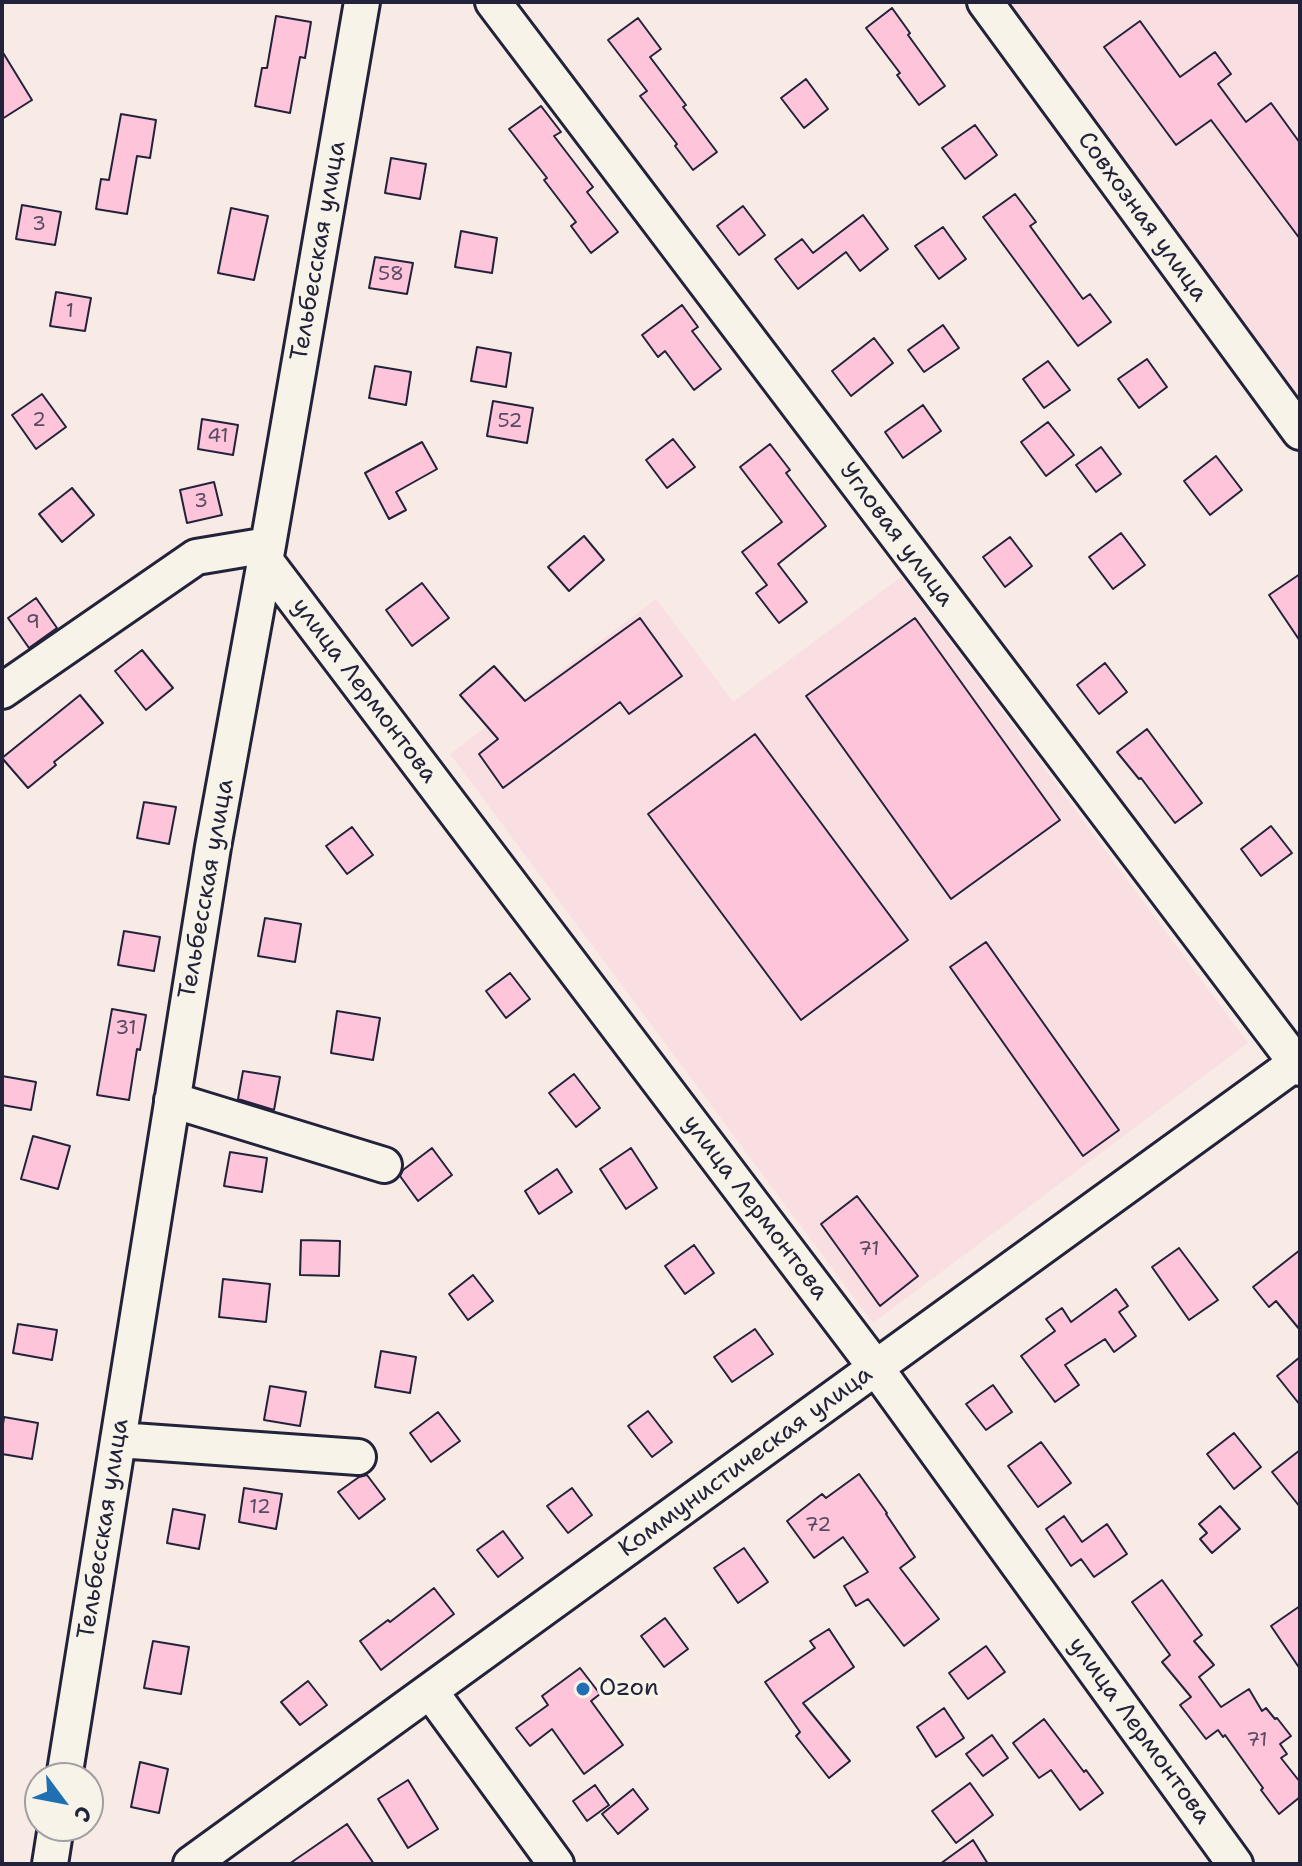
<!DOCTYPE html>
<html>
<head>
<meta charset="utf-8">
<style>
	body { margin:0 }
	#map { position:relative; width:1302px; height:1866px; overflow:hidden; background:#f8eae5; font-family:"Shantell Sans",sans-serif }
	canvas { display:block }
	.frame { position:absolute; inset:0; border:4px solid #22223b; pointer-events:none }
	.north { position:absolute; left:24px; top:1762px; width:80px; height:80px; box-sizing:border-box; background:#f7f3e8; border:2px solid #a29fa3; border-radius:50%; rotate:122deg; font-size:22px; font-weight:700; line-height:32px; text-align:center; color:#22223b }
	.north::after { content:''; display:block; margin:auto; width:28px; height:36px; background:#1f6fb2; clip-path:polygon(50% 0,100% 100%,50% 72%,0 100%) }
</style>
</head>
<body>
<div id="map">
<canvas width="1302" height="1866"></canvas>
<div class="frame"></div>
<div class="north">С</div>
</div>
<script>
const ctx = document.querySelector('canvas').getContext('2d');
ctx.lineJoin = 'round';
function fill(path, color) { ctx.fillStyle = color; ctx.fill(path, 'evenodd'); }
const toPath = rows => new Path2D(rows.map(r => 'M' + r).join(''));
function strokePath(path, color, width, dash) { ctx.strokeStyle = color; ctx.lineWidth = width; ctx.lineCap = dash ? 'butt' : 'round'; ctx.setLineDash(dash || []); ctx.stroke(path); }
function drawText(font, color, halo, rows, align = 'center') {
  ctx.font = font + ' "Shantell Sans",sans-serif'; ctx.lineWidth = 7; ctx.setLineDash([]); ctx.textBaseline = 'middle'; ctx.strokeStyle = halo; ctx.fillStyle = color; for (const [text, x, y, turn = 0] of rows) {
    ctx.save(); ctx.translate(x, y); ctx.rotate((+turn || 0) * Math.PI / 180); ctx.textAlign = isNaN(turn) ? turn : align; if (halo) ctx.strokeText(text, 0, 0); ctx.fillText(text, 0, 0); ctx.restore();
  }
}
const built = toPath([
	[1003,2,1300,2,1300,401],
	[902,576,1248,1043,873,1323,450,754,656,599,733,702]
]);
const building = toPath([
	[892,8,910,33,908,35,945,86,919,105,897,75,900,73,866,28,892,8],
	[276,16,311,22,305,58,300,57,290,113,255,106,262,68,267,68,276,16],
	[638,18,661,49,650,57,686,105,683,107,717,152,693,170,675,146,677,144,640,96,647,91,608,40,638,18],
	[1140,21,1180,77,1215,52,1231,74,1218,84,1246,122,1271,103,1300,143,1300,239,1211,120,1176,145,1104,47,1140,21],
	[2,51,32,100,2,119,2,51],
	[806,79,828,109,804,128,781,98,806,79],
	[541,106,561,132,554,136,593,187,587,192,618,232,591,253,571,226,576,222,544,180,547,178,509,129,541,106],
	[121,114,156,120,150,158,137,156,127,214,96,209,101,179,109,180,121,114],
	[975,125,997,155,965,179,942,148,975,125],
	[391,158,426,164,420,199,385,193,391,158],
	[1015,194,1036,222,1030,226,1083,299,1090,294,1111,322,1078,346,983,217,1015,194],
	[22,205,61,212,55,245,16,239,22,205],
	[743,206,765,235,739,255,717,226,743,206],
	[231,208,268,216,254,280,218,273,231,208],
	[863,215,888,249,860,271,846,252,798,289,775,259,802,239,813,253,863,215],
	[943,227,966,259,939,279,915,246,943,227],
	[461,231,497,238,492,273,455,267,461,231],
	[375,257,413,263,407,294,369,288,375,257],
	[56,292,91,298,85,331,50,326,56,292],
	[682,305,698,327,692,331,721,369,694,390,665,351,658,357,642,335,682,305],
	[943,325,959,348,924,372,908,350,943,325],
	[874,338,893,363,851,396,832,371,874,338],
	[477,347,511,353,506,387,471,381,477,347],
	[1147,359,1167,387,1139,408,1118,379,1147,359],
	[1048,361,1070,390,1044,408,1023,379,1048,361],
	[375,366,411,372,406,405,369,398,375,366],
	[42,394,66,427,36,449,12,415,42,394],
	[493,401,533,408,527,443,487,436,493,401],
	[923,405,941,431,903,458,885,432,923,405],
	[202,419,238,425,233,455,198,449,202,419],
	[1048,422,1074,455,1046,476,1021,442,1048,422],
	[673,439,695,467,667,488,646,460,673,439],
	[422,442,437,469,396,492,406,510,389,519,365,473,422,442],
	[770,444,790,470,786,473,826,526,778,564,807,602,779,623,756,593,767,585,742,552,782,522,740,467,770,444],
	[1101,447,1121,474,1096,492,1076,465,1101,447],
	[1216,456,1242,490,1210,515,1184,481,1216,456],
	[214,482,222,515,187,523,180,490,214,482],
	[72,488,94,515,62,542,39,514,72,488],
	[1121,533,1145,565,1113,589,1089,557,1121,533],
	[584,536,604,560,569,591,548,567,584,536],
	[1010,537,1032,566,1005,587,983,557,1010,537],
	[1300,574,1300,641,1269,595,1300,574],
	[422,583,449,618,412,646,386,610,422,583],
	[36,598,57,628,29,648,8,618,36,598],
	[640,618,682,676,629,714,620,702,503,788,479,754,498,739,460,695,494,666,525,701,640,618],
	[915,618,1060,820,951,899,806,696,915,618],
	[142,650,173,688,146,710,115,671,142,650],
	[1105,663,1127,692,1099,714,1077,685,1105,663],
	[80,695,103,723,54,762,56,765,28,788,2,758,80,695],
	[1147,729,1202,803,1175,823,1141,778,1139,779,1117,752,1147,729],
	[755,734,908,940,801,1020,648,814,755,734],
	[144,802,176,807,169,844,137,838,144,802],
	[1271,826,1292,853,1261,876,1241,849,1271,826],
	[352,827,373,855,347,874,326,846,352,827],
	[265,918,301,924,295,962,258,956,265,918],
	[124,931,160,937,154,971,118,965,124,931],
	[986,942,1119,1130,1083,1156,950,967,986,942],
	[510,973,530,999,506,1018,486,991,510,973],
	[112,1009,146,1015,140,1050,137,1049,129,1100,97,1095,112,1009],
	[337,1011,380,1018,373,1060,331,1053,337,1011],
	[243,1071,280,1077,274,1110,238,1099,243,1071],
	[574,1074,600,1108,576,1127,549,1093,574,1074],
	[2,1076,36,1082,31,1110,2,1105,2,1076],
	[33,1136,70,1146,58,1189,21,1179,33,1136],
	[432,1148,452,1175,418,1201,400,1176,403,1170,432,1148],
	[631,1148,657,1188,626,1209,600,1169,631,1148],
	[230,1152,267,1158,262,1192,224,1186,230,1152],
	[557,1169,572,1192,539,1214,525,1191,557,1169],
	[857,1196,918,1276,880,1306,821,1224,857,1196],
	[301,1240,340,1241,339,1276,300,1275,301,1240],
	[694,1245,714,1273,685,1294,665,1266,694,1245],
	[1179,1248,1218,1300,1189,1320,1152,1267,1179,1248],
	[1300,1250,1300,1330,1276,1301,1269,1307,1253,1287,1300,1250],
	[473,1275,493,1301,468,1320,449,1294,473,1275],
	[223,1279,270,1284,266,1322,219,1317,223,1279],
	[1116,1289,1128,1306,1119,1312,1136,1336,1114,1352,1105,1339,1065,1365,1079,1385,1055,1402,1021,1356,1055,1331,1046,1319,1062,1308,1071,1322,1116,1289],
	[18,1324,57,1330,52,1360,13,1353,18,1324],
	[755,1329,773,1354,732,1382,714,1357,755,1329],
	[381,1351,416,1357,410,1393,375,1387,381,1351],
	[1300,1357,1300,1405,1277,1376,1300,1357],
	[993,1385,1012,1412,986,1430,966,1404,993,1385],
	[270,1386,306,1392,300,1426,264,1420,270,1386],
	[648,1411,672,1442,652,1457,628,1426,648,1411],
	[438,1412,460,1441,431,1462,410,1433,438,1412],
	[4,1417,38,1423,32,1459,2,1454,2,1431,4,1417],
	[1234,1433,1261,1467,1234,1489,1207,1454,1234,1433],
	[1041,1442,1071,1483,1038,1507,1008,1466,1041,1442],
	[1300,1450,1300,1507,1272,1472,1300,1450],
	[859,1474,887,1513,886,1514,915,1557,900,1568,939,1619,904,1646,868,1599,856,1606,844,1586,868,1572,843,1537,814,1558,787,1521,822,1494,826,1498,859,1474],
	[367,1475,385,1499,359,1519,338,1492,359,1477,367,1475],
	[244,1488,282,1494,276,1529,239,1522,244,1488],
	[572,1488,592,1515,568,1533,547,1506,572,1488],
	[1220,1506,1240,1529,1212,1553,1200,1539,1207,1533,1199,1524,1220,1506],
	[173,1509,205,1515,199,1549,167,1543,173,1509],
	[1064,1516,1082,1542,1107,1524,1127,1554,1094,1577,1081,1559,1071,1566,1046,1529,1064,1516],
	[503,1531,523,1558,498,1577,477,1550,503,1531],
	[744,1548,768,1582,738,1603,714,1568,744,1548],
	[1162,1580,1202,1635,1194,1641,1214,1665,1199,1677,1221,1707,1249,1689,1262,1711,1266,1708,1275,1719,1277,1718,1291,1736,1280,1744,1287,1754,1281,1758,1300,1782,1300,1797,1279,1814,1261,1790,1263,1788,1225,1735,1223,1737,1218,1730,1206,1739,1180,1705,1191,1697,1162,1662,1170,1655,1132,1602,1162,1580],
	[434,1588,454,1614,381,1670,360,1641,388,1620,390,1622,434,1588],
	[1300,1606,1300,1669,1271,1626,1300,1606],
	[665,1618,688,1649,664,1667,641,1636,665,1618],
	[829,1629,854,1667,803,1703,850,1761,829,1778,796,1736,800,1732,765,1682,815,1648,810,1641,829,1629],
	[153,1641,189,1647,181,1694,144,1688,153,1641],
	[986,1646,1005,1672,968,1699,949,1673,986,1646],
	[580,1668,600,1694,591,1701,623,1745,584,1774,552,1729,530,1746,516,1728,548,1705,542,1696,580,1668],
	[308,1681,327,1705,300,1725,281,1702,308,1681],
	[944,1708,964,1738,936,1757,917,1727,944,1708],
	[1044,1719,1084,1772,1086,1770,1103,1793,1080,1810,1051,1770,1039,1778,1013,1743,1044,1719],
	[992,1735,1008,1758,983,1776,966,1754,992,1735],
	[140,1762,168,1769,159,1813,131,1807,140,1762],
	[408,1780,438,1829,408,1848,378,1799,408,1780],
	[970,1783,993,1815,956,1843,932,1811,970,1783],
	[595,1785,609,1805,587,1821,573,1801,595,1785],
	[633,1789,648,1809,618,1834,602,1814,633,1789],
	[347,1824,374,1864,289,1864,347,1824],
	[973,1840,988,1864,940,1864,973,1840]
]);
const minor = toPath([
	[493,2,1300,1068],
	[985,2,1300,432],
	[265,560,876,1368,1235,1864],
	[2,691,196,557,268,545],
	[172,1100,384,1165],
	[118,1440,358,1457],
	[430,1691,556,1864],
	[64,1778,213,847,268,545,362,2],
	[50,1864,56,1826],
	[191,1864,1300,1060]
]);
const markers = [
	[583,1689,8,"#1f6fb2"]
];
const numberNames = [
	["3",39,225],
	["58",391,275],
	["1",70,312],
	["2",39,421],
	["52",510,422],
	["41",218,437],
	["3",201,502],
	["9",33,623],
	["31",126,1029],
	["71",869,1250],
	["12",260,1508],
	["72",818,1526],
	["71",1257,1741]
];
const streetNames = [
	["Совхозная улица",1142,217,54],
	["Тельбесская улица",319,251,-80],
	["Угловая улица",896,535,53],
	["улица Лермонтова",364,691,53],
	["Тельбесская улица",207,889,-80],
	["улица Лермонтова",755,1208,53],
	["Коммунистическая улица",746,1462,-36],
	["Тельбесская улица",104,1529,-81],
	["улица Лермонтова",1139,1731,54]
];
const poiNames = [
	["Ozon",599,1689]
];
fill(built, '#fadfe2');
fill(building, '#fdc4da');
strokePath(building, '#22223b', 2);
strokePath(minor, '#22223b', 40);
strokePath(minor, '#f7f3e8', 34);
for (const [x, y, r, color] of markers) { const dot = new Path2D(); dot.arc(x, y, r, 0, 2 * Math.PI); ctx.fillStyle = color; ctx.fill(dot); strokePath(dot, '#f7f3e8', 3); }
drawText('20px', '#594a63', null, numberNames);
drawText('24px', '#22223b', '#f7f3e8', streetNames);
drawText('24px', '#22223b', '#f7f3e8', poiNames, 'left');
</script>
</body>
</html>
